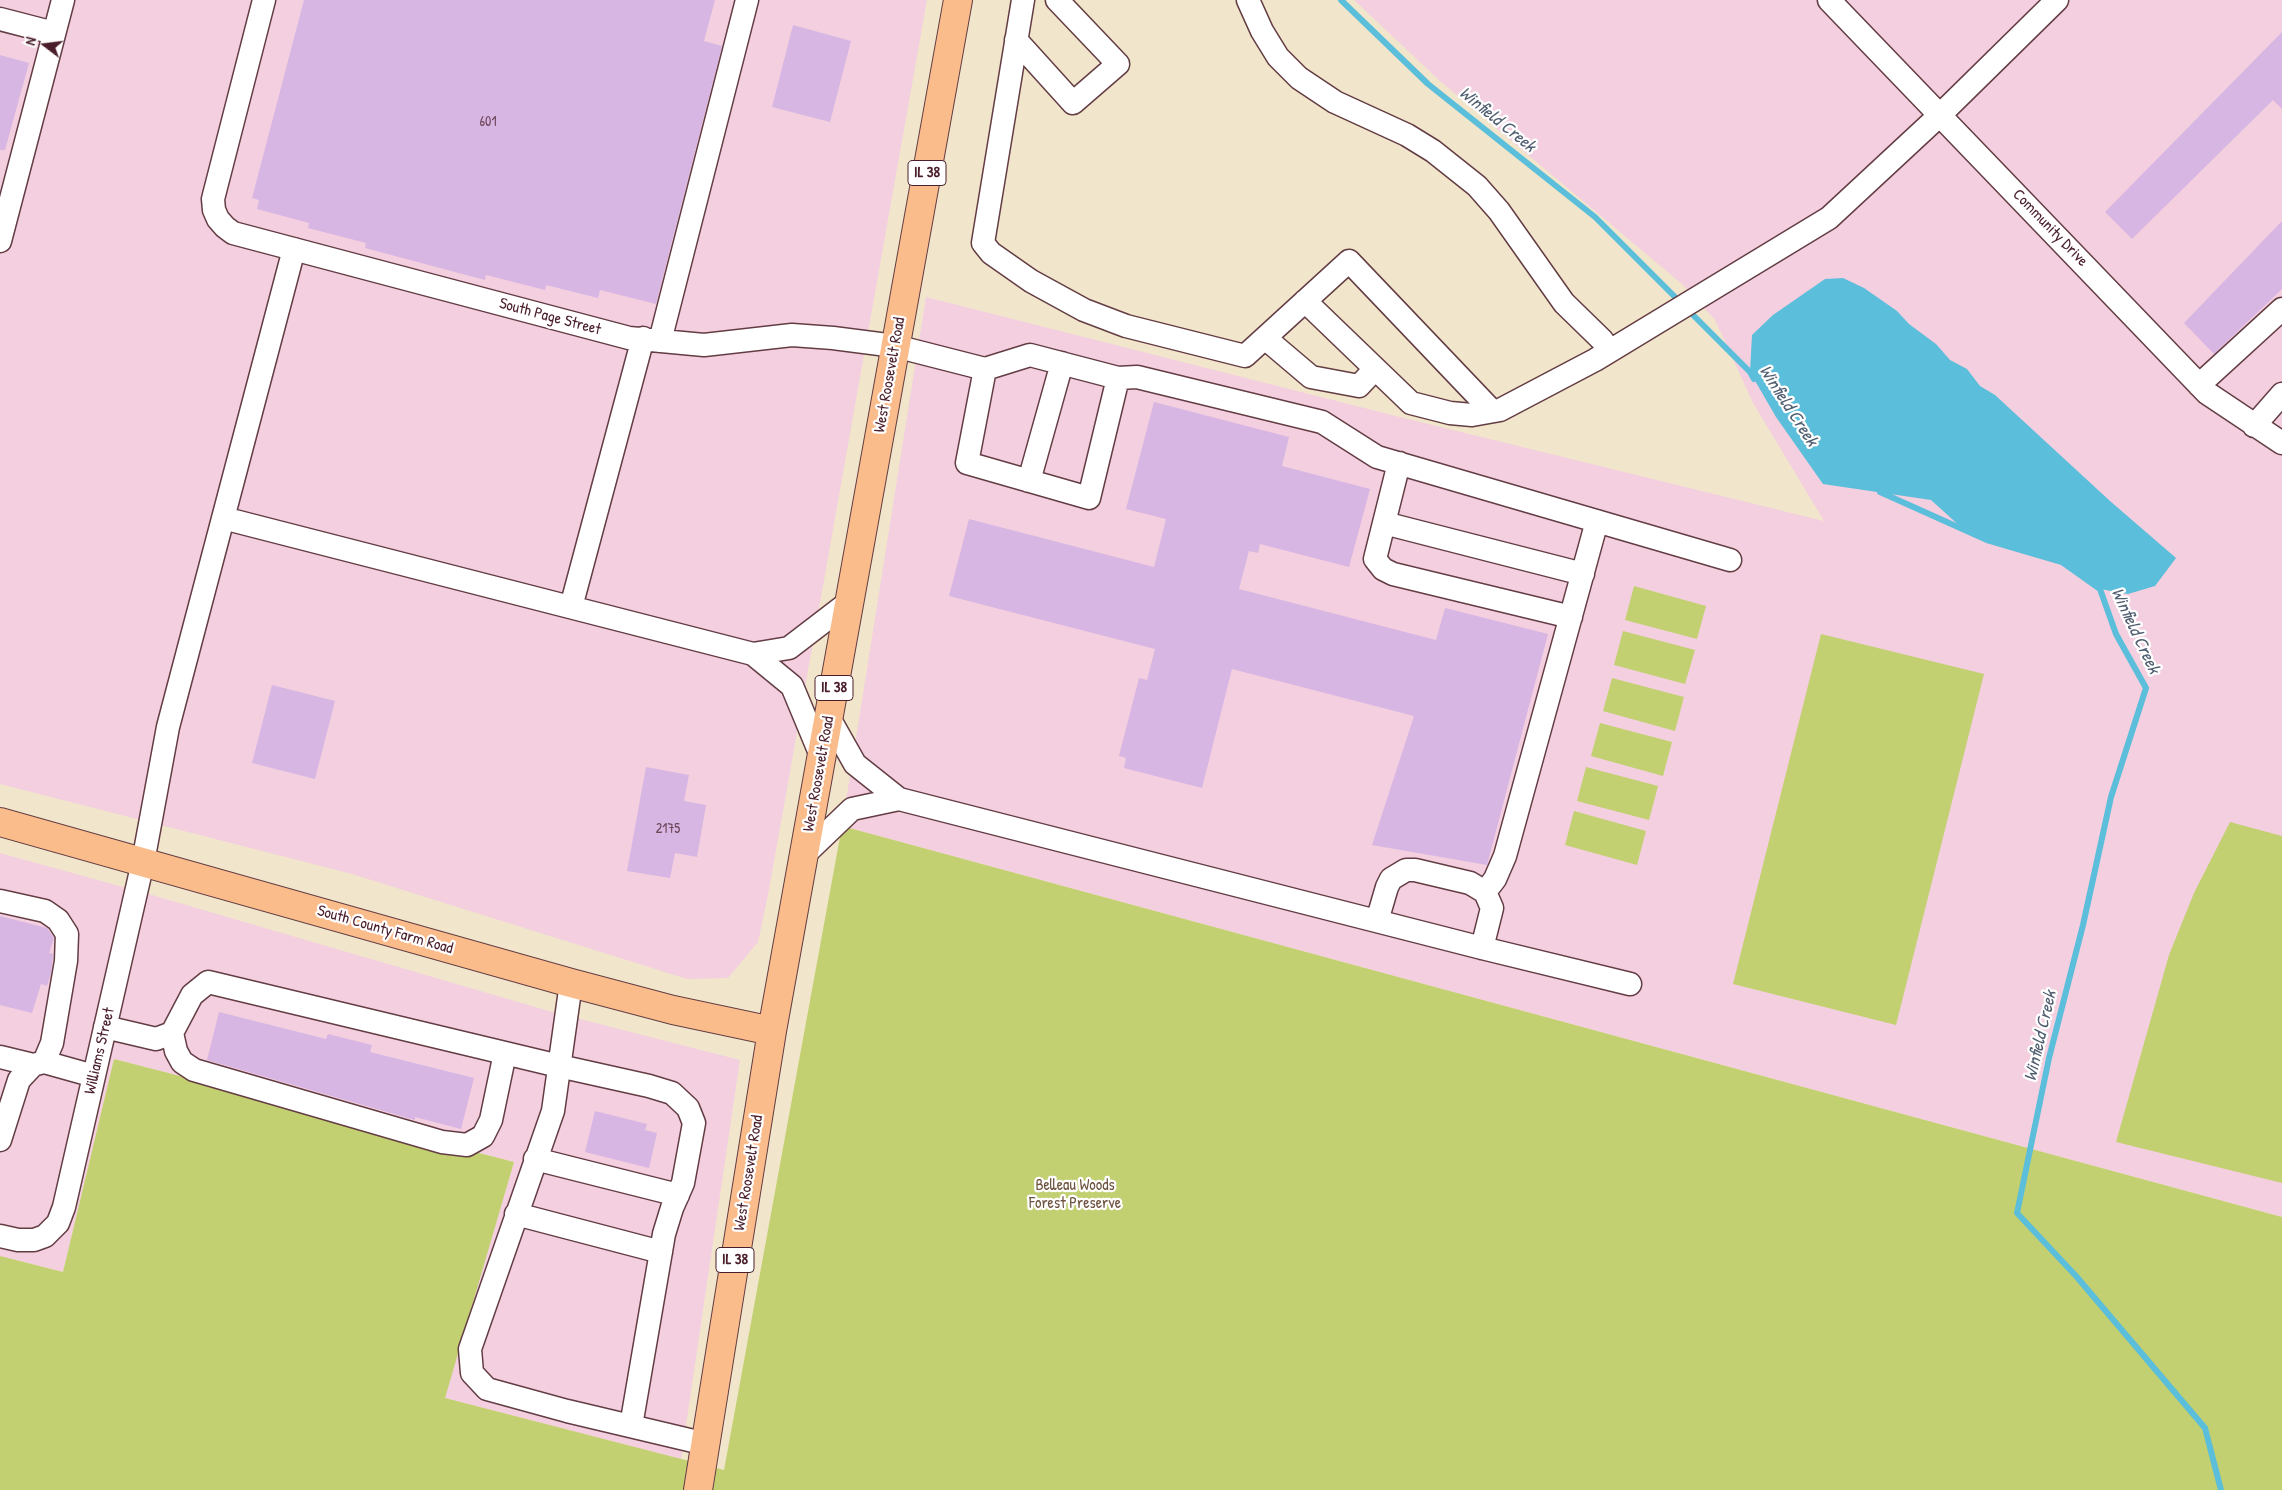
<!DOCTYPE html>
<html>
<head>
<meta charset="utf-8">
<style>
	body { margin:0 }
	#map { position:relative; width:2282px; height:1490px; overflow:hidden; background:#f1e6cb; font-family:"Patrick Hand",sans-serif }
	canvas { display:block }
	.north { position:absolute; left:20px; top:20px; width:50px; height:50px; -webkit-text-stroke:4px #fff; paint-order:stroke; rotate:285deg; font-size:14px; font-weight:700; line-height:20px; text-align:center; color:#4a1f2b }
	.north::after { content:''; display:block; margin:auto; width:18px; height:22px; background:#4a1f2b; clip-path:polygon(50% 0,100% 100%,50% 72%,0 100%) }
</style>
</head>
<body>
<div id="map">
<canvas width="2282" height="1490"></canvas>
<div class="north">N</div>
</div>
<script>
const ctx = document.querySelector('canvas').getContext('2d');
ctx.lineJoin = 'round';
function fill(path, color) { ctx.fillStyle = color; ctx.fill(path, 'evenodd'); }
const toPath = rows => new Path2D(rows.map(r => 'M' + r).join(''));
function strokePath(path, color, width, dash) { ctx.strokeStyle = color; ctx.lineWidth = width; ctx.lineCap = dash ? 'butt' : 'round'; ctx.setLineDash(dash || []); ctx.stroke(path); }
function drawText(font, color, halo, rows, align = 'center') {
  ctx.font = font + ' "Patrick Hand",sans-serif'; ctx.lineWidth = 4.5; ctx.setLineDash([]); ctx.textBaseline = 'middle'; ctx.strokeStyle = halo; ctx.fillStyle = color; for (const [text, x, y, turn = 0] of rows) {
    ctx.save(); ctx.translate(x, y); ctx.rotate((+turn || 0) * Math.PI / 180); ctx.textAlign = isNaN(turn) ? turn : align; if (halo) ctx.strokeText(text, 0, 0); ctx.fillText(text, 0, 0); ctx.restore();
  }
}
const built = toPath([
	[0,0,927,0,769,890,758,942,728,978,687,979,352,874,0,784],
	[1354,0,2282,0,2282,1217,842,826,926,297,1400,417,1824,521,1753,403,1715,320,1683,285,1440,81],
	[0,853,152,895,549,1011,740,1060,681,1459,444,1398,514,1162,114,1059,63,1272,0,1256]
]);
const green = toPath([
	[1634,586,1706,606,1697,639,1625,620],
	[1623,631,1695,650,1685,684,1614,665],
	[1821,634,1984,674,1896,1025,1733,984],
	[1612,678,1684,697,1675,731,1603,711],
	[1600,723,1672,742,1663,776,1591,756],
	[1586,767,1658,786,1649,820,1577,801],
	[1574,811,1646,831,1637,865,1565,845],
	[2230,822,2282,836,2282,1183,2116,1142,2169,955,2194,893],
	[842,826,2282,1217,2282,1490,0,1490,0,1256,63,1272,114,1059,514,1162,445,1398,724,1470]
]);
const water = toPath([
	[1843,278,1864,288,1897,311,1909,324,1936,344,1950,360,1967,369,1980,386,1995,395,2110,501,2176,558,2155,586,2128,594,2100,589,2062,562,1987,540,1962,528,1931,500,1823,484,1776,417,1750,372,1752,335,1773,315,1825,279]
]);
const stream = toPath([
	[1341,0,1428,84,1595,217,1750,372,1754,379],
	[1880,492,1987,540,2062,562,2100,589,2116,634,2146,688,2111,797,2083,925,2049,1058,2017,1213,2076,1276,2205,1428,2221,1490]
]);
const building = toPath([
	[304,0,715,0,704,41,722,46,656,304,600,290,598,298,546,285,545,290,486,275,485,280,365,248,366,243,308,228,309,223,257,209,259,200,252,198],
	[793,25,851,41,830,122,772,107],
	[2282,32,2282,109,2273,100,2132,239,2105,212],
	[0,55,29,63,5,150,0,150],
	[2282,221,2282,289,2214,354,2184,323],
	[1154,402,1289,437,1282,466,1370,489,1349,567,1260,544,1258,553,1249,551,1239,589,1436,640,1445,608,1548,634,1487,865,1372,845,1414,716,1232,669,1202,788,1124,768,1126,758,1119,756,1139,678,1147,680,1155,649,949,596,969,519,1154,567,1166,519,1126,509],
	[272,685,335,701,315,779,252,763],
	[646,767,689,775,684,801,706,805,697,857,675,853,670,878,627,871],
	[0,916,47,928,54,938,49,953,53,954,51,973,47,986,41,984,32,1013,0,1005],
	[219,1012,326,1039,328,1034,372,1045,370,1052,474,1078,461,1129,415,1117,415,1120,207,1060],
	[595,1111,647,1124,645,1130,657,1133,649,1168,585,1152]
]);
const minor = toPath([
	[264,0,213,199,214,210,218,219,225,227,233,233,629,338,704,345,792,335,833,338,895,346,985,369,1030,355,1118,378,1137,377,1322,422,1377,457,1730,560],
	[1023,0,983,243,991,253,1031,281,1084,310,1126,326,1245,356,1349,261,1492,411],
	[1248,0,1262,31,1278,57,1299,78,1335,102,1407,135,1433,151,1477,186,1499,211,1564,303,1602,340,1610,351],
	[1829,0,2207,393,2282,443],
	[0,19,54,33],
	[1016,40,1073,103,1118,64,1057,0],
	[0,241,63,0],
	[1305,301,1411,403,1450,413,1472,415,1500,410,1595,360,1829,218,1941,114,2057,0],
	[1265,338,1311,377,1359,386,1375,369],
	[660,341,747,0],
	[985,369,967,463,1089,498,1118,378],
	[2199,385,2282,309],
	[2254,426,2282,394],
	[1399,463,1375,559,1383,569,1393,574,1571,617],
	[1029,481,1062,363],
	[223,518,753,654],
	[1384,523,1583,574],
	[571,607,643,338],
	[822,758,792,686,753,654,789,648,849,602],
	[899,799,1482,948,1630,984],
	[805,854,852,809,899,799,855,764,829,718],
	[1485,892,1495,879,1505,856,1597,521],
	[0,901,45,911,58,920,67,934,66,961,52,1043,44,1062],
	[1377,921,1387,887,1391,879,1406,870,1415,870,1470,883,1485,892,1492,908,1482,948],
	[571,983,553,1111,470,1349,472,1373,487,1389,567,1411,706,1444],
	[105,1027,156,1039,172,1033,192,995,208,982,559,1066,649,1086,672,1093,688,1108,694,1123,683,1183,672,1208,664,1234,631,1426],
	[172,1033,176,1051,182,1062,194,1070,442,1142,467,1145,483,1136,491,1120,505,1053],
	[0,1057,33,1065],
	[0,1140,19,1080,33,1065,44,1062,94,1076],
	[535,1159,678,1195],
	[516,1214,661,1252],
	[0,1236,18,1240,34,1240,45,1236,58,1223,64,1207,143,862,168,727,294,249]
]);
const major = toPath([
	[0,822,571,983,673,1010,772,1031],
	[698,1490,772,1031,958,0]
]);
const numberNames = [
	["601",488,122],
	["2175",668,829]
];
const shields = [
	[927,173,38],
	[834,688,38],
	[735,1260,38]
];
const shieldNames = [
	["IL 38",927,173],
	["IL 38",834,688],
	["IL 38",735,1260]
];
const streetNames = [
	["Community Drive",2050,228,46],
	["South Page Street",550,317,15],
	["West Roosevelt Road",890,375,-80],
	["West Roosevelt Road",819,774,-80],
	["South County Farm Road",385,930,16],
	["Williams Street",100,1051,-77],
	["West Roosevelt Road",749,1173,-81]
];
const parkNames = [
	["Belleau Woods",1075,1186],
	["Forest Preserve",1075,1204]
];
const waterNames = [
	["Winfield Creek",1497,120,39],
	["Winfield Creek",1788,406,57],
	["Winfield Creek",2135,631,65],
	["Winfield Creek",2041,1036,-77]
];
fill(built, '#f3cfdf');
fill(green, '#c3d071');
fill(water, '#5bbeda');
strokePath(stream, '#5bbeda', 6);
fill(building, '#d7b6e3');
strokePath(minor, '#633d43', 25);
strokePath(major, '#633d43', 30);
strokePath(minor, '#fff', 22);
strokePath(major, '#fabc8b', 28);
drawText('14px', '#6d4559', null, numberNames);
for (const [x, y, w] of shields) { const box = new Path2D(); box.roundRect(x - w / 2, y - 12.5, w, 25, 4); ctx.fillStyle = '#fff'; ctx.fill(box); strokePath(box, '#4a1f2b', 1); }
drawText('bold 15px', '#4a1f2b', null, shieldNames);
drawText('16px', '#4a1f2b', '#fff', streetNames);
drawText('16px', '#6e5440', '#fff', parkNames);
drawText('italic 18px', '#515f71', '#fff', waterNames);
</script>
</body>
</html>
